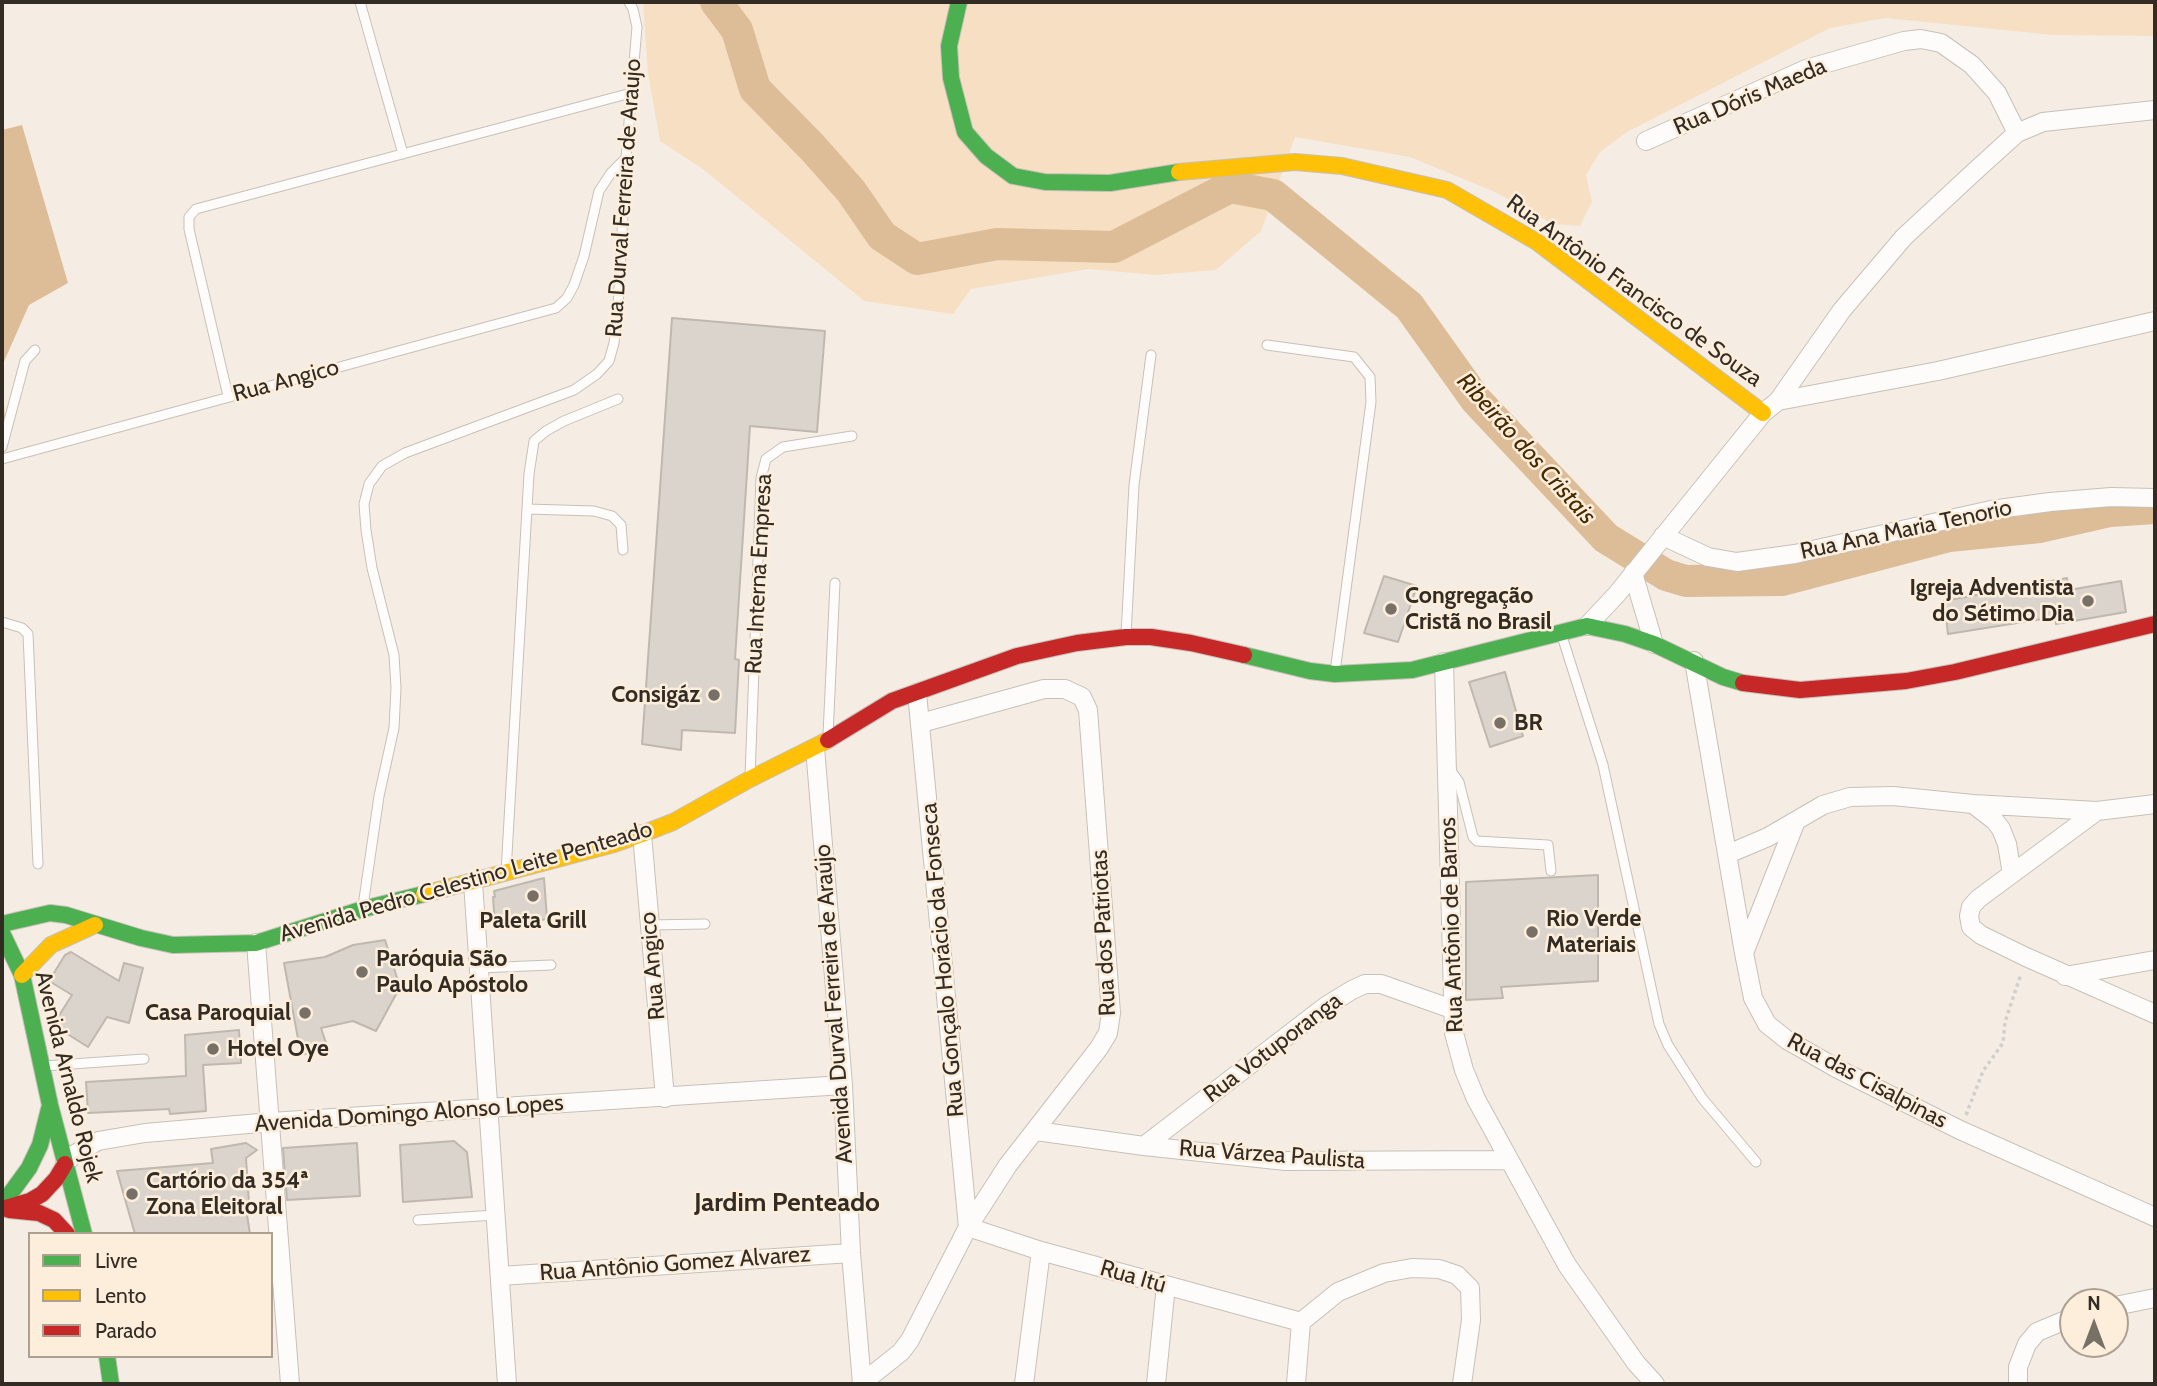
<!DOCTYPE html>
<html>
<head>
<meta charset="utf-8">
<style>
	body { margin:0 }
	#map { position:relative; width:2157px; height:1386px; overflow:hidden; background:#f5ede4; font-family:Cabin,sans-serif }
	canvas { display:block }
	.frame { position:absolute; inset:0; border:4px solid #332c24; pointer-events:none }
	.legend { position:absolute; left:28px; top:1232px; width:245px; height:126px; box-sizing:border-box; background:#fdeedc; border:2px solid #aca092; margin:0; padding:9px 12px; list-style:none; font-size:21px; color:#332c24 }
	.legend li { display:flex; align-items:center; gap:14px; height:35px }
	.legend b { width:35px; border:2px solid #aca092 }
	.north { position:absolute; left:2059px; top:1288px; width:70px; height:70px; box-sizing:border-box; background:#fdeedc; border:2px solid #aca092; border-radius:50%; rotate:0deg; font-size:19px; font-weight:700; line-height:28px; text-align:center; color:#332c24 }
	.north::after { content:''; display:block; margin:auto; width:24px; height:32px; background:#777067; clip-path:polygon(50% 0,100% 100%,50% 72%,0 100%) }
</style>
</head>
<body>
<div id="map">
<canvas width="2157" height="1386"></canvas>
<div class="frame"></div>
<ul class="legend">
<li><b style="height:9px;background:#4caf50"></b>Livre</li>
<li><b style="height:9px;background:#ffc107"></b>Lento</li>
<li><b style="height:9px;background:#c62828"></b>Parado</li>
</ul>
<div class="north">N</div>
</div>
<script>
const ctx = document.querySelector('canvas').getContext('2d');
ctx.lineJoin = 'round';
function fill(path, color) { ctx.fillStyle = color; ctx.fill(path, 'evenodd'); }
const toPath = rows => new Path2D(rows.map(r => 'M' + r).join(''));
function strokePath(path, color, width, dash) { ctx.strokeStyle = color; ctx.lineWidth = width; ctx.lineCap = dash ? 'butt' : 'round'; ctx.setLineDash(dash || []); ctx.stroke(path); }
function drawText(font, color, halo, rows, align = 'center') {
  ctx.font = font + ' Cabin,sans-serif'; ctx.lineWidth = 5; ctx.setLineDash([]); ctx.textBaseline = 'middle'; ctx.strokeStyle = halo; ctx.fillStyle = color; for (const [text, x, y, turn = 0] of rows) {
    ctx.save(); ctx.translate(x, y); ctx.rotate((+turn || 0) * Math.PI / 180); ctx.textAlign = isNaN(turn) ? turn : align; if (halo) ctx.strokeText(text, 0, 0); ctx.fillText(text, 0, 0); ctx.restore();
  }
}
const green = toPath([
	[643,2,2155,2,2155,36,2053,35,1885,18,1830,28,1627,132,1600,152,1586,175,1592,202,1580,226,1553,224,1495,192,1410,157,1295,137,1261,231,1216,270,1156,275,1088,269,971,289,953,314,864,301,703,169,660,141,648,73]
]);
const water = toPath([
	[22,125,68,283,29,305,2,366,5,422,2,425,2,130]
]);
const river = toPath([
	[716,2,737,30,755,89,812,147,851,191,882,236,917,259,997,244,1114,247,1230,187,1273,195,1409,306,1476,400,1606,538,1666,575,1686,581,1782,580,1949,536,2040,527,2110,511,2155,508]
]);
const building = toPath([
	[672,318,825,331,817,432,750,426,735,659,739,660,735,733,682,730,681,750,642,744,672,318],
	[1384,576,1417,586,1398,642,1364,633,1384,576],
	[2067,578,2069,590,2121,581,2126,612,2056,624,2055,617,1948,634,1944,601,2067,578],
	[1505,672,1523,736,1490,747,1469,682,1505,672],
	[1598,875,1598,981,1501,987,1503,998,1466,1000,1466,882,1598,875],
	[544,878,547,919,501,927,501,921,497,921,494,912,493,897,495,897,494,891,544,878],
	[385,940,400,987,376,1031,353,1021,321,1028,328,1049,301,1055,284,963,325,957,353,945,385,940],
	[71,952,119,981,124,963,143,968,129,1023,107,1017,88,1047,53,1025,72,995,49,981,65,955,71,952],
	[239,1030,241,1063,203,1065,206,1111,170,1114,169,1109,88,1113,86,1082,186,1076,185,1035,239,1030],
	[454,1141,467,1152,472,1197,403,1202,400,1145,454,1141],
	[246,1143,257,1150,246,1158,249,1203,245,1202,250,1234,135,1234,117,1171,213,1163,211,1149,246,1143],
	[357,1143,360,1196,287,1200,283,1148,357,1143]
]);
const path = toPath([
	[1966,1115,1983,1071,2003,1043,2005,1022,2021,974]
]);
const lane = toPath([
	[360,2,403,154],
	[1267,345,1354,357,1370,377,1371,402,1335,672],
	[228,396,189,229,189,217,196,209,631,93],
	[2,447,25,361,35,350],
	[2,459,556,308,567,298,574,285,584,256,599,191,611,173,626,158],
	[527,509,594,511,612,516,621,525,623,550],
	[2,622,22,628,28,634,38,864],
	[1561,633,1603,765,1659,1024,1668,1045,1702,1098,1756,1162],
	[1126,635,1134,485,1151,355],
	[828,735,835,583],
	[1449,768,1459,782,1473,837,1477,841,1548,845,1551,871],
	[750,777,761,478,766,459,783,447,852,436],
	[506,872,529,474,534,441,546,431,564,421,618,399],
	[363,906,379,796,394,728,396,688,394,655,372,568,366,530,364,504,369,484,382,466,405,453,574,390,597,374,609,361,614,343,618,307,626,158,637,27,633,9,629,2],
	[650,925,705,924],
	[478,968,551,965],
	[44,1066,144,1059],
	[418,1220,495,1215]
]);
const street = toPath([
	[1646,141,1806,69,1904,41,1921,39,1941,43,1972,65,1997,93,2017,133],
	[1778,401,1938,371,2155,321],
	[1663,536,1708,557,1737,562,1795,554,1991,510,2050,502,2111,497,2155,498],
	[1633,573,1654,644],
	[1587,626,1617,594,1763,413,1778,401,1842,310,1904,237,1974,172,2017,133,2043,122,2155,110],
	[1694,661,1744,953,1753,998,1767,1024,1787,1040,1838,1069,1960,1130,2155,1217],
	[1444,662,1454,1033,1464,1070,1476,1099,1567,1265,1636,1363,1655,1384],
	[917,693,968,1227],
	[815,748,843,1085,851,1253,862,1384],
	[1973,804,1995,821,2001,829,2007,844,2012,874],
	[2097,811,1978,899,1971,907,1969,916,1971,927,1981,935,2026,957,2155,1014],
	[642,834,665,1098],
	[1728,854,1768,837,1823,805,1850,797,1893,796,1973,804,2097,811,2155,804],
	[473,882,507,1384],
	[256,943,290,1384],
	[1744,953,1796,821],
	[2065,976,2155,960],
	[1036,1131,1144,1146,1286,1161,1508,1160],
	[1144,1146,1326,1006,1352,990,1365,984,1381,984,1452,1009],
	[65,1164,73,1155,98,1141,145,1133,271,1122,843,1085],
	[968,1227,1041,1251,1301,1322],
	[500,1276,851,1253],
	[2115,1306,2155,1298],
	[862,1383,901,1352,910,1340,968,1227,1008,1165,1099,1048,1108,1033,1111,1013,1088,710,1082,697,1065,689,1044,689,921,723],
	[1024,1384,1041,1251],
	[1156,1384,1166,1285],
	[1296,1384,1301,1322,1338,1292,1384,1273,1412,1268,1439,1269,1457,1275,1470,1288,1471,1320,1462,1384],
	[2018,1384,2018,1367,2027,1344,2037,1332,2073,1317]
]);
const fast = toPath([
	[959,2,949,46,951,78,965,132,986,156,1013,176,1045,182,1110,183,1179,172],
	[1244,655,1310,671,1335,674,1412,670,1587,626,1625,634,1654,644,1723,677,1743,683],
	[2,924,50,913,66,915,141,938,173,945,256,943,363,909,424,894],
	[2,933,22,975,50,1105,84,1234],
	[2,1205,29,1168,40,1145,49,1109],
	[107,1356,111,1384]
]);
const slow = toPath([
	[1179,172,1295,162,1342,166,1447,190,1537,242,1763,413],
	[424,894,614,844,642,834,673,822,750,779,828,740],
	[22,975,51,945,95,925]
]);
const jam = toPath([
	[1743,683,1800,690,1906,681,1955,672,2155,624],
	[828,740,892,701,1017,656,1077,643,1126,637,1151,637,1191,643,1244,655],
	[2,1209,30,1201,42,1194,56,1179,65,1164],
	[9,1210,39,1213,54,1220,67,1234]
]);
const markers = [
	[2088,601,7,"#777067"],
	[1391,609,7,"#777067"],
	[714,695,7,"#777067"],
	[1500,723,7,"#777067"],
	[533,896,7,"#777067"],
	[1532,932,7,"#777067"],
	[362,972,7,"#777067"],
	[305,1013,7,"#777067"],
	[213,1049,7,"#777067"],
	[132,1194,7,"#777067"]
];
const streetNames = [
	["Rua Dóris Maeda",1750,97,-23],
	["Rua Durval Ferreira de Araujo",624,198,-86],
	["Rua Antônio Francisco de Souza",1634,291,36],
	["Rua Angico",286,381,-15],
	["Rua Ana Maria Tenorio",1906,530,-12],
	["Rua Interna Empresa",759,574,-87],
	["Avenida Pedro Celestino Leite Penteado",466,882,-16],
	["Rua Antônio de Barros",1452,925,-92],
	["Rua dos Patriotas",1104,933,-93],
	["Rua Gonçalo Horácio da Fonseca",943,960,-95],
	["Rua Angico",653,966,-95],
	["Avenida Durval Ferreira de Araújo",834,1004,-94],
	["Rua Votuporanga",1273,1048,-37],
	["Avenida Arnaldo Rojek",68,1077,76],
	["Rua das Cisalpinas",1867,1081,28],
	["Avenida Domingo Alonso Lopes",409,1114,-4],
	["Rua Várzea Paulista",1272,1155,4],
	["Rua Antônio Gomez Alvarez",675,1264,-4],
	["Rua Itú",1133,1277,16]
];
const poiNames = [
	["Igreja Adventista",2074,588,"right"],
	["do Sétimo Dia",2074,614,"right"],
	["Congregação",1405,596],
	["Cristã no Brasil",1405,622],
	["Consigáz",700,695,"right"],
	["BR",1514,723],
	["Rio Verde",1546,919],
	["Materiais",1546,945],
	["Paleta Grill",533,921,"center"],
	["Paróquia São",376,959],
	["Paulo Apóstolo",376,985],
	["Casa Paroquial",291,1013,"right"],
	["Hotel Oye",227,1049],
	["Cartório da 354ª",146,1181],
	["Zona Eleitoral",146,1207]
];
const waterNames = [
	["Ribeirão dos Cristais",1526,449,48]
];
const quarterNames = [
	["Jardim Penteado",787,1203]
];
fill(green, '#f6dfc3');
fill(water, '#dcbd97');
strokePath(river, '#dcbd97', 32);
fill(building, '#dbd4cc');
strokePath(building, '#bfb8af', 2);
strokePath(lane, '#c7c0b8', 11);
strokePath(street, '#c7c0b8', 20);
strokePath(fast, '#c7c0b8', 18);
strokePath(slow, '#c7c0b8', 18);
strokePath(jam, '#c7c0b8', 18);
strokePath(path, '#d1cfcb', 3.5, [3.5, 3.5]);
strokePath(lane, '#fefcfb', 9);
strokePath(street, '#fefcfb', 18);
strokePath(fast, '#4caf50', 16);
strokePath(slow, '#ffc107', 16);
strokePath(jam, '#c62828', 16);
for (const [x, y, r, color] of markers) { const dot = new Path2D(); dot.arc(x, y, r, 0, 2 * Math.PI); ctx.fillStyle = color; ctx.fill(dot); strokePath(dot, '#fdeedc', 2.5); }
drawText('23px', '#332c24', '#fdeedc', streetNames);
drawText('bold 23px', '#332c24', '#fdeedc', poiNames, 'left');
drawText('italic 24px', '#462b01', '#fdeedc', waterNames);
drawText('bold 26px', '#332c24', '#fdeedc', quarterNames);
</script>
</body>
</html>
